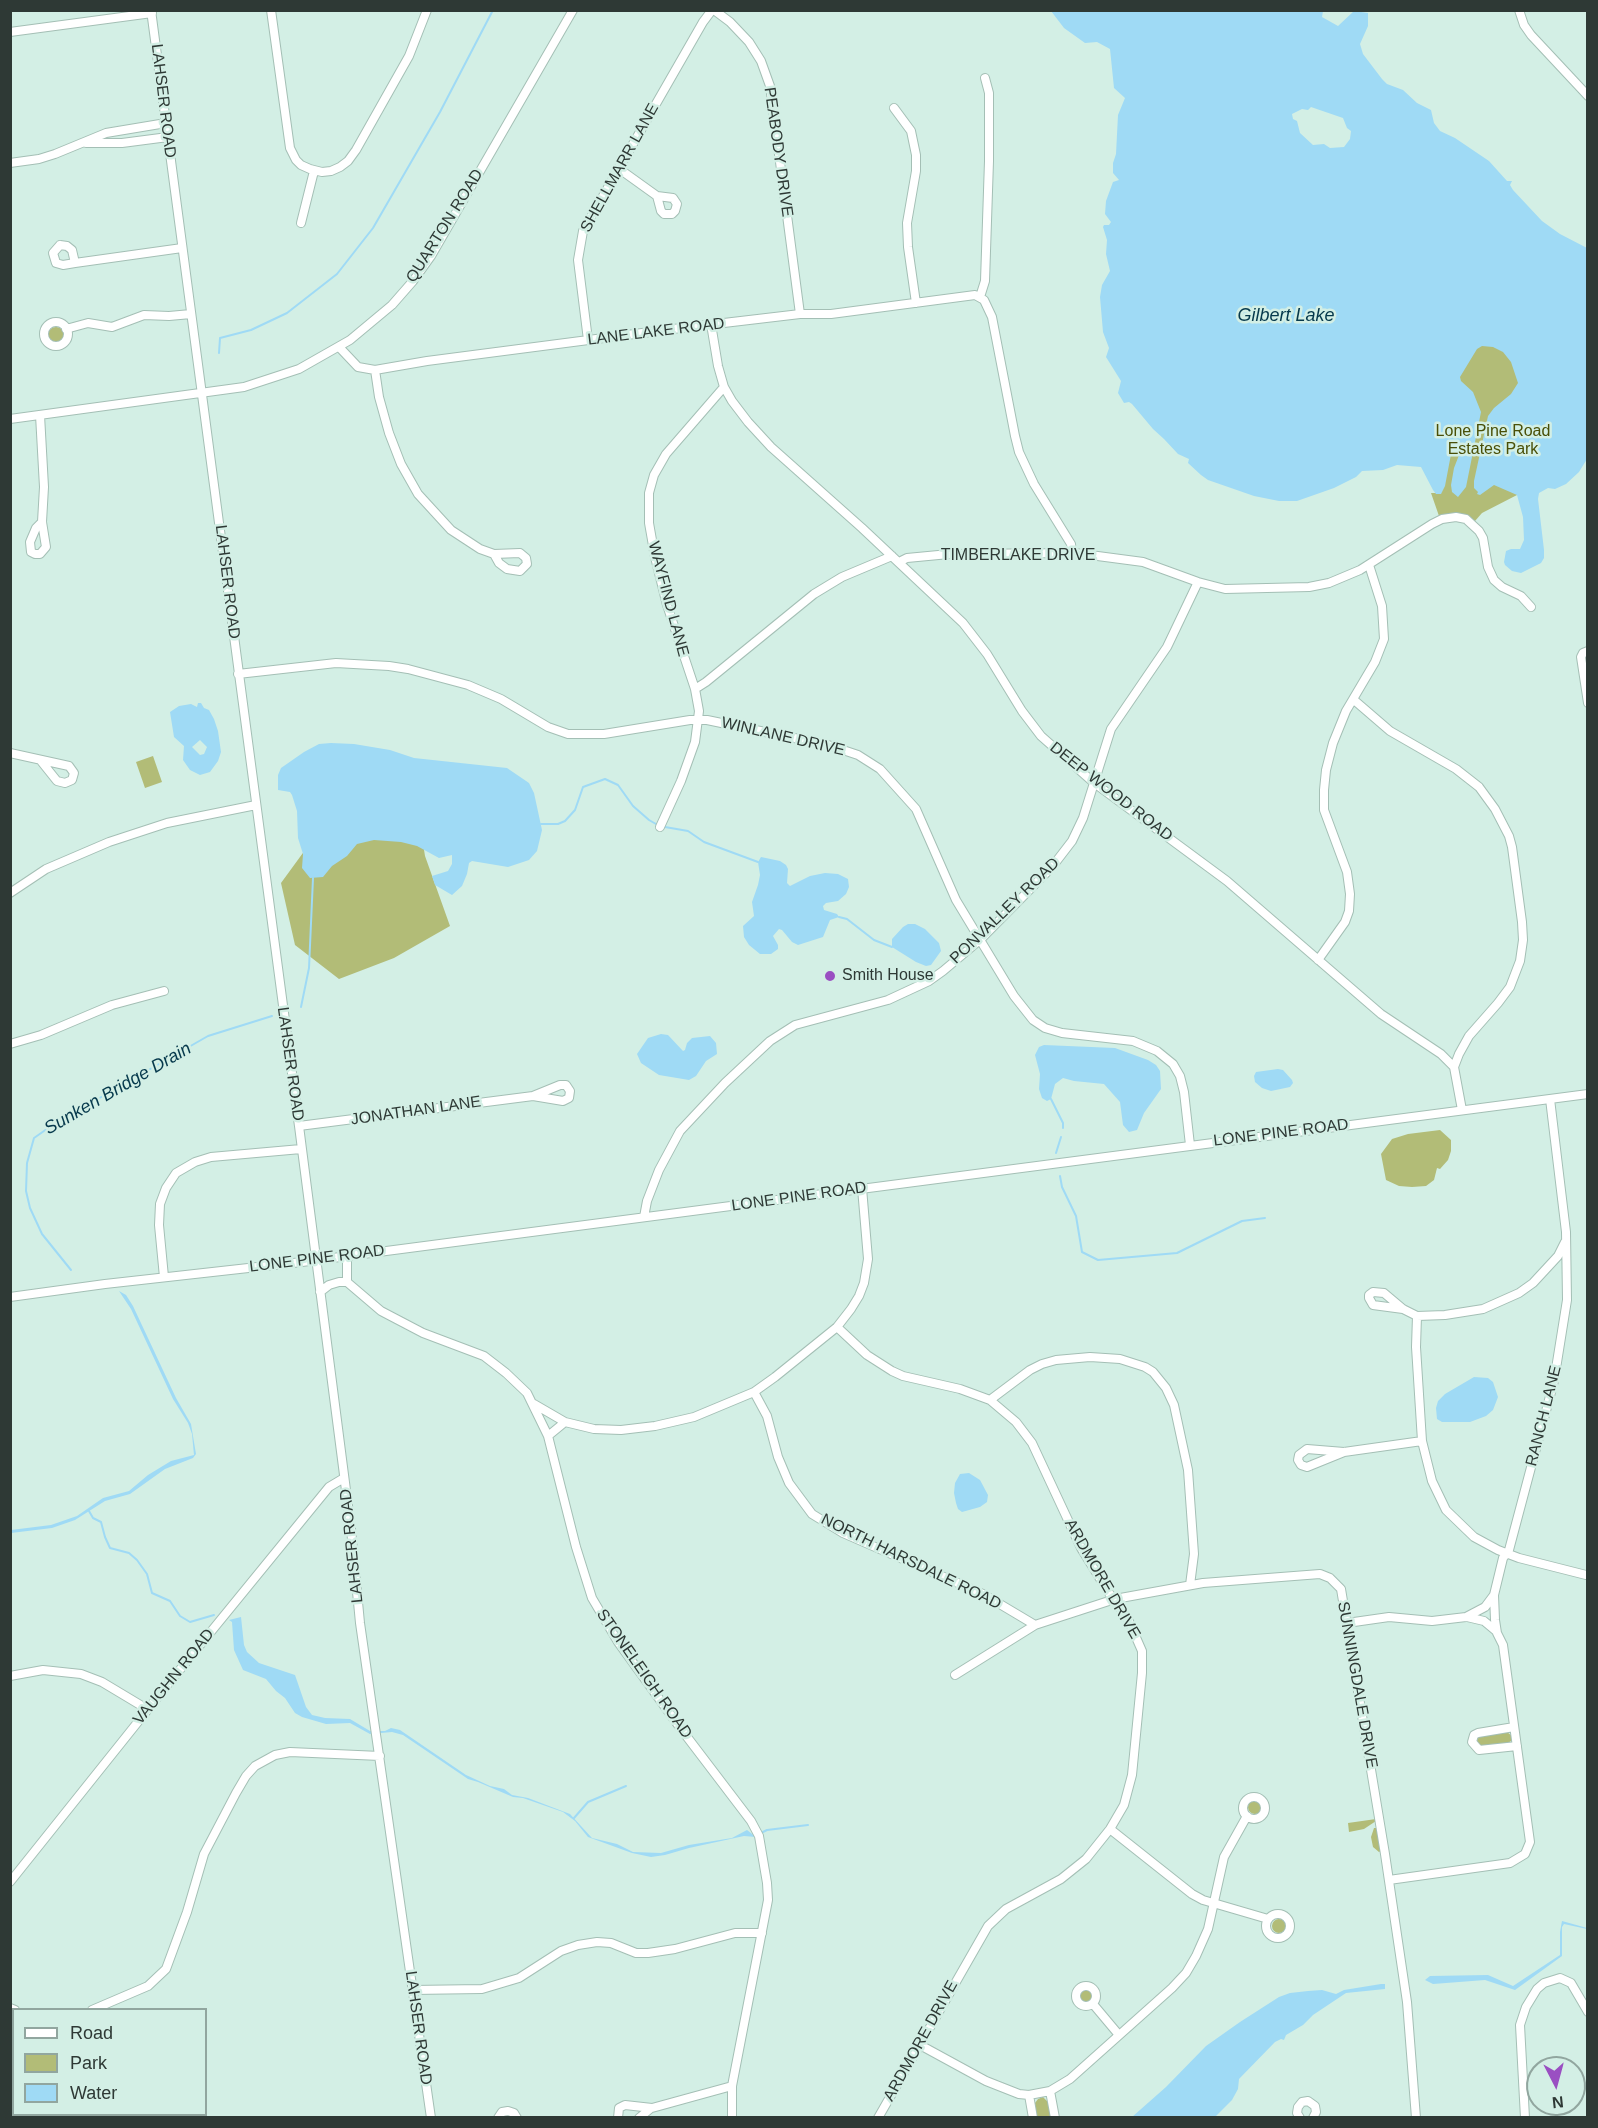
<!DOCTYPE html>
<html>
<head>
<meta charset="utf-8">
<style>
	body { margin:0 }
	#map { position:relative; width:1598px; height:2128px; overflow:hidden; background:#d3efe5; font-family:Helvetica,sans-serif }
	canvas { display:block }
	.frame { position:absolute; inset:0; border:12px solid #2e3935; pointer-events:none }
	.legend { position:absolute; left:12px; top:2008px; width:195px; height:108px; box-sizing:border-box; background:#d3efe5; border:2px solid #91a69f; margin:0; padding:8px 10px; list-style:none; font-size:18px; color:#2e3935 }
	.legend li { display:flex; align-items:center; gap:12px; height:30px }
	.legend b { width:30px; border:2px solid #91a69f }
	.north { position:absolute; left:1526px; top:2056px; width:60px; height:60px; box-sizing:border-box; background:#d3efe5; border:2px solid #91a69f; border-radius:50%; rotate:174deg; font-size:16px; font-weight:700; line-height:24px; text-align:center; color:#2e3935 }
	.north::after { content:''; display:block; margin:auto; width:21px; height:27px; background:#9a4fc2; clip-path:polygon(50% 0,100% 100%,50% 72%,0 100%) }
</style>
</head>
<body>
<div id="map">
<canvas width="1598" height="2128"></canvas>
<div class="frame"></div>
<ul class="legend">
<li><b style="height:8px;background:#fff"></b>Road</li>
<li><b style="height:16px;background:#b2bc77"></b>Park</li>
<li><b style="height:16px;background:#9fdaf5"></b>Water</li>
</ul>
<div class="north">N</div>
</div>
<script>
const ctx = document.querySelector('canvas').getContext('2d');
ctx.lineJoin = 'round';
function fill(path, color) { ctx.fillStyle = color; ctx.fill(path, 'evenodd'); }
const toPath = rows => new Path2D(rows.map(r => 'M' + r).join(''));
function strokePath(path, color, width, dash) { ctx.strokeStyle = color; ctx.lineWidth = width; ctx.lineCap = dash ? 'butt' : 'round'; ctx.setLineDash(dash || []); ctx.stroke(path); }
function drawText(font, color, halo, rows, align = 'center') {
  ctx.font = font + ' Helvetica,sans-serif'; ctx.lineWidth = 5; ctx.setLineDash([]); ctx.textBaseline = 'middle'; ctx.strokeStyle = halo; ctx.fillStyle = color; for (const [text, x, y, turn = 0] of rows) {
    ctx.save(); ctx.translate(x, y); ctx.rotate((+turn || 0) * Math.PI / 180); ctx.textAlign = isNaN(turn) ? turn : align; if (halo) ctx.strokeText(text, 0, 0); ctx.fillText(text, 0, 0); ctx.restore();
  }
}
const green = toPath([
	'48 335a8 8 0 1 1 16 0a8 8 0 1 1-16 0Z',
	[1458,329,1531,354,1517,495,1482,513,1475,521,1465,515,1453,514,1439,516,1431,493,1436,493],
	[153,756,162,782,145,788,136,762],
	[420,825,425,856,450,926,394,958,339,979,295,945,281,883,316,835],
	[1440,1130,1451,1140,1451,1151,1448,1160,1440,1169,1437,1168,1434,1180,1426,1186,1412,1187,1399,1186,1386,1180,1381,1154,1392,1139,1408,1134],
	[1507,1732,1512,1736,1511,1741,1508,1743,1482,1747,1477,1741,1479,1736],
	'1248 1807a7 7 0 1 1 14 0a7 7 0 1 1-14 0Z',
	[1376,1819,1376,1821,1364,1829,1349,1832,1348,1823],
	[1374,1828,1377,1828,1381,1851,1379,1852,1373,1847,1371,1837],
	'1272 1926a7 7 0 1 1 14 0a7 7 0 1 1-14 0Z',
	'1080 1997a7 7 0 1 1 14 0a7 7 0 1 1-14 0Z',
	[1043,2097,1049,2103,1052,2117,1037,2117,1035,2103,1038,2099]
]);
const water = toPath([
	[1051,11,1323,11,1322,17,1338,26,1354,11,1368,13,1368,26,1360,44,1363,54,1382,79,1387,84,1403,90,1417,103,1431,110,1434,123,1440,131,1455,138,1489,161,1507,181,1512,181,1510,185,1513,190,1542,221,1560,234,1587,248,1587,459,1579,472,1566,484,1555,489,1548,488,1539,493,1538,499,1544,550,1544,558,1541,563,1521,573,1512,571,1505,565,1504,562,1506,551,1511,549,1520,549,1524,540,1523,517,1517,495,1494,485,1480,495,1477,494,1478,492,1474,488,1474,481,1488,416,1494,408,1511,394,1518,383,1511,362,1503,352,1493,347,1482,346,1477,349,1460,377,1461,381,1473,392,1481,412,1466,487,1458,497,1452,492,1451,485,1454,468,1461,450,1459,445,1455,445,1452,449,1445,486,1441,494,1436,494,1433,490,1421,467,1397,465,1383,470,1362,471,1356,477,1334,488,1297,501,1279,501,1254,496,1208,480,1201,475,1188,463,1189,459,1178,454,1164,439,1153,429,1132,404,1129,402,1124,403,1118,393,1121,381,1106,357,1109,348,1103,332,1100,297,1102,285,1110,271,1106,254,1107,240,1103,227,1104,225,1109,225,1111,222,1105,214,1106,201,1113,182,1119,180,1113,173,1113,163,1116,154,1118,115,1125,98,1114,88,1110,49,1097,42,1085,43,1064,28],
	[1311,107,1343,118,1347,128,1351,131,1350,139,1344,147,1330,148,1324,144,1313,145,1300,133,1297,121,1293,119,1292,114,1302,109,1308,110],
	[198,703,201,703,204,708,209,710,214,719,218,731,221,752,218,761,210,772,200,775,190,770,183,760,184,746,174,737,170,712,179,706,191,704,197,707],
	[200,740,207,747,204,754,200,755,192,747],
	[331,743,354,744,390,750,414,758,507,768,529,783,534,793,542,830,537,851,529,860,508,867,472,861,469,863,467,874,462,886,452,895,435,885,432,876,448,871,452,864,452,855,439,858,417,846,401,842,374,840,357,844,347,856,332,866,323,877,310,878,302,868,303,854,298,838,297,811,292,795,290,792,278,790,278,775,281,768,304,752,319,744],
	[761,857,780,861,786,865,788,869,787,883,790,886,810,876,825,873,838,874,848,879,849,887,846,894,838,901,826,903,823,906,824,910,837,914,839,917,830,920,823,937,798,945,792,942,782,930,779,929,773,936,778,945,778,949,771,954,760,954,749,945,744,937,743,926,754,916,752,902,758,885,760,875,758,862],
	[908,924,915,924,925,929,939,943,941,951,931,965,926,966,916,962,892,947,892,939,903,927],
	[661,1034,668,1035,683,1051,685,1050,687,1043,692,1038,710,1036,716,1043,717,1054,706,1061,696,1076,689,1080,659,1075,641,1063,637,1054,648,1038],
	[1044,1045,1115,1048,1148,1060,1156,1065,1160,1071,1161,1089,1144,1113,1137,1130,1129,1132,1123,1125,1120,1102,1104,1084,1074,1081,1063,1078,1055,1084,1051,1099,1047,1101,1042,1098,1039,1089,1040,1074,1035,1055,1039,1047],
	[1278,1069,1283,1070,1292,1080,1293,1083,1290,1087,1271,1091,1262,1088,1255,1082,1254,1076,1256,1072],
	[119,1291,126,1295,133,1306,176,1398,191,1424,196,1454,193,1458,165,1469,130,1494,105,1501,75,1520,52,1528,11,1533,11,1530,51,1525,77,1516,103,1498,129,1491,148,1475,171,1461,194,1455,192,1434,188,1423,173,1399,131,1309],
	[1474,1377,1488,1378,1493,1382,1498,1397,1493,1410,1486,1416,1470,1422,1442,1422,1437,1419,1436,1408,1438,1401,1445,1394],
	[969,1473,980,1480,988,1495,987,1502,980,1507,962,1512,958,1509,956,1503,954,1493,955,1483,960,1474],
	[241,1617,244,1645,247,1652,259,1663,295,1675,306,1707,312,1715,325,1718,350,1719,370,1731,385,1731,391,1728,400,1730,466,1775,490,1786,504,1789,512,1795,528,1798,570,1814,592,1838,617,1844,633,1852,661,1853,689,1845,732,1838,747,1830,756,1837,744,1836,689,1848,665,1855,651,1857,632,1853,588,1837,575,1821,563,1812,523,1798,513,1797,478,1782,468,1779,403,1735,392,1732,370,1734,350,1723,326,1724,302,1717,295,1713,285,1698,276,1691,266,1679,243,1670,234,1650,232,1622,229,1620],
	[1562,1921,1587,1928,1587,1929,1564,1924,1562,1927,1562,1956,1515,1990,1485,1980,1433,1984,1425,1980,1430,1976,1488,1975,1513,1986,1560,1955,1560,1932],
	[1381,1984,1385,1984,1385,1989,1346,1993,1313,2015,1303,2025,1286,2035,1284,2040,1281,2039,1275,2042,1239,2079,1238,2089,1232,2100,1215,2117,1132,2117,1166,2087,1206,2046,1240,2022,1279,1997,1290,1993,1308,1991,1322,1990,1336,1994,1344,1990]
]);
const stream = toPath([
	[219,353,220,338,251,330,287,313,337,274,373,228,440,112,493,10],
	[541,824,558,824,565,821,575,810,583,787,605,779,618,785,633,806,649,820,656,824],
	[665,827,688,831,704,842,758,862],
	[839,917,847,919,874,940,892,947],
	[301,1007,309,968,313,878],
	[1051,1099,1063,1123,1063,1128],
	[1056,1153,1061,1137],
	[1060,1176,1062,1187,1076,1216,1082,1252,1098,1260,1177,1253,1242,1221,1265,1218],
	[71,1270,42,1234,30,1208,26,1191,27,1163,34,1138,54,1124,208,1036,272,1016],
	[89,1511,93,1518,101,1522,105,1537,110,1548,129,1553,137,1560,147,1574,152,1593,170,1601,180,1616,190,1622,214,1615],
	[574,1818,588,1802,626,1786],
	[761,1833,767,1830,808,1825]
]);
const minor = toPath([
	[151,10,299,1126,351,1529,360,1623,431,2118],
	[271,10,290,148,296,160,301,165,310,169,322,172,331,171,340,167,348,161,356,150,409,56,427,10],
	[714,10,730,22,749,42,761,61,770,86,800,314],
	[1519,10,1524,25,1531,35,1588,96],
	[10,32,152,13],
	[894,108,911,131,916,155,916,171,907,223,908,247,916,303],
	[86,143,122,143,168,137],
	[10,163,39,159,55,154,106,133,166,123],
	[618,168,657,196,661,211,664,214,672,214,675,211,677,204,673,198,657,196],
	[301,223,314,171],
	[60,245,67,246,72,250,75,263,63,265,56,263,53,253,60,245],
	[75,263,182,248],
	[980,297,985,281,989,161,989,93,985,78],
	'44 334a12 12 0 1 1 24 0a12 12 0 1 1-24 0Z',
	[711,324,718,366,724,387,732,401,748,422,771,447,862,528,963,623,987,654,1022,711,1041,736,1093,782,1227,881,1381,1014,1441,1054,1454,1067,1462,1110],
	[66,329,88,323,112,327,144,315,169,316,191,314],
	[588,340,578,260,583,231,703,22,712,10],
	[340,348,358,367,375,370,427,361,673,329,800,314,831,314,975,295,984,300,992,317,1015,436,1019,452,1034,484,1071,544,1072,553],
	[375,370,379,397,389,433,401,464,418,494,451,530,480,549,494,554,499,563,507,569,520,571,527,564,526,558,520,553,494,554],
	[40,415,44,487,42,522,46,547,40,554,35,554,31,552,30,542,36,528,42,522],
	[10,419,244,387,299,369,350,340,392,305,413,281,431,256,573,10],
	[899,562,907,558,949,554,1075,553,1143,562,1198,582,1225,589,1309,587,1329,583,1360,570,1432,524,1442,519,1456,517,1466,519,1479,531,1483,538,1488,567,1494,580,1502,587,1521,596,1531,607],
	[1588,651,1583,653,1581,657,1588,703],
	[238,674,336,663,389,666,408,669,468,685,501,699,548,727,568,734,604,734,690,720,707,720,828,745,858,755,880,769,916,809,956,900,1014,996,1033,1020,1045,1028,1062,1033,1133,1041,1157,1051,1173,1064,1180,1076,1184,1092,1190,1145],
	[695,689,706,682,814,594,842,577,892,556],
	[1354,700,1390,731,1456,769,1479,787,1495,809,1509,836,1512,847,1522,922,1523,940,1520,961,1510,987,1498,1003,1469,1036,1459,1054,1454,1067],
	[10,753,69,766,74,773,72,780,65,783,57,781,41,761],
	[660,827,681,781,695,742,699,711,695,689,667,605,655,557,649,523,649,493,654,475,666,454,724,387],
	[10,893,46,869,109,842,167,823,256,805],
	[1318,960,1345,922,1349,911,1350,894,1347,872,1324,810,1324,790,1326,770,1333,743,1346,711,1375,662,1384,639,1382,606,1369,565],
	[10,1044,41,1035,112,1005,164,991],
	[299,1126,533,1096,563,1101,569,1098,570,1091,566,1085,560,1085,533,1096],
	[644,1217,647,1201,659,1170,680,1131,725,1083,770,1041,795,1025,888,1000,929,981,943,971,981,939,1052,867,1072,841,1083,818,1111,729,1167,647,1198,582],
	[347,1256,347,1282,381,1311,423,1333,484,1356,506,1373,527,1393,548,1436,576,1547,592,1598,618,1642,681,1729,751,1821,759,1836,767,1883,768,1900,732,2086,732,2118],
	[164,1277,159,1225,160,1204,166,1188,176,1173,195,1162,211,1157,301,1149],
	[320,1292,329,1285,339,1282,347,1282],
	[10,1297,105,1284,302,1262,1588,1094],
	[1403,1309,1373,1305,1369,1298,1369,1295,1373,1292,1384,1293,1403,1309,1417,1316,1445,1315,1483,1309,1519,1293,1533,1283,1558,1256,1565,1242],
	[1417,1316,1416,1347,1422,1441,1432,1481,1446,1510,1474,1537,1498,1550,1519,1558,1586,1575],
	[837,1327,867,1355,892,1371,903,1376,960,1389,990,1400,1030,1370,1042,1364,1056,1360,1090,1357,1120,1359,1145,1367,1153,1372,1166,1388,1174,1405,1188,1470,1194,1554,1190,1585],
	[754,1392,767,1416,778,1457,789,1483,812,1514,843,1533,983,1594,1035,1625],
	[534,1404,565,1422],
	[548,1436,565,1422,594,1429,621,1430,655,1426,694,1417,754,1392,775,1377,837,1327,851,1309,859,1296,864,1283,868,1259,862,1188],
	[1344,1452,1307,1467,1301,1465,1298,1460,1299,1455,1307,1449,1344,1452,1422,1441],
	[1467,1617,1484,1621,1496,1631],
	[1347,1623,1389,1617,1432,1621,1466,1617,1485,1607,1494,1595],
	[955,1675,1035,1625,1115,1599,1203,1583,1320,1574,1330,1578,1341,1589,1385,1854,1407,2002,1416,2118],
	[10,1676,43,1670,81,1674,102,1682,147,1709],
	[1514,1727,1478,1733,1474,1735,1472,1742,1479,1750,1517,1746],
	'1243 1808a11 11 0 1 1 22 0a11 11 0 1 1-22 0Z',
	[1110,1829,1192,1894,1203,1900,1268,1919],
	[1389,1880,1510,1863,1525,1854,1530,1842,1503,1645,1497,1633,1495,1620,1494,1595,1503,1558,1509,1550,1554,1381,1567,1300,1566,1232,1550,1099],
	[10,1882,165,1688,329,1487,344,1478],
	'1266 1926a12 12 0 1 1 24 0a12 12 0 1 1-24 0Z',
	'1076 1996a10 10 0 1 1 20 0a10 10 0 1 1-20 0Z',
	[412,1990,482,1989,519,1978,561,1951,578,1945,597,1942,611,1943,636,1953,648,1953,675,1949,735,1933,762,1933],
	[1093,2004,1119,2035],
	[10,2008,15,2010],
	[92,2010,148,1986,166,1969,187,1912,204,1854,236,1793,246,1776,255,1766,275,1755,290,1752,380,1756],
	[920,2045,986,2081,1019,2094,1029,2095,1050,2091,1070,2079,1172,1988,1186,1973,1196,1956,1208,1929,1224,1857,1247,1816],
	[1050,2091,1055,2118],
	[1029,2095,1033,2118],
	[83,2114,83,2118],
	[498,2118,502,2112,508,2111,514,2113,517,2118],
	[618,2118,619,2108,625,2105,652,2108,732,2086],
	[639,2118,650,2109],
	[878,2118,988,1926,1006,1909,1061,1879,1086,1859,1110,1829,1124,1805,1132,1775,1142,1673,1142,1651,1127,1617,1109,1593,1081,1548,1032,1443,1016,1422,990,1400],
	[1300,2118,1297,2113,1298,2107,1302,2102,1308,2101,1315,2106,1316,2112,1313,2118],
	[1525,2118,1520,2025,1526,2007,1537,1989,1544,1983,1560,1978,1571,1983,1588,2012]
]);
const markers = [
	[830,976,6,"#9a4fc2"]
];
const streetNames = [
	["LAHSER ROAD",163,101,83],
	["PEABODY DRIVE",778,152,82],
	["SHELLMARR LANE",620,168,-61],
	["QUARTON ROAD",445,226,-58],
	["LANE LAKE ROAD",656,332,-7],
	["TIMBERLAKE DRIVE",1018,556],
	["LAHSER ROAD",227,582,83],
	["WAYFIND LANE",668,599,75],
	["WINLANE DRIVE",783,737,13],
	["DEEP WOOD ROAD",1111,792,38],
	["PONVALLEY ROAD",1005,911,-44],
	["LAHSER ROAD",290,1064,82],
	["JONATHAN LANE",416,1111,-8],
	["LONE PINE ROAD",1281,1133,-7],
	["LONE PINE ROAD",799,1197,-8],
	["LONE PINE ROAD",317,1259,-7],
	["RANCH LANE",1544,1416,-76],
	["LAHSER ROAD",352,1546,-96],
	["NORTH HARSDALE ROAD",911,1562,26],
	["ARDMORE DRIVE",1102,1579,60],
	["STONELEIGH ROAD",644,1674,55],
	["VAUGHN ROAD",174,1677,-51],
	["SUNNINGDALE DRIVE",1357,1685,80],
	["LAHSER ROAD",418,2028,82],
	["ARDMORE DRIVE",921,2041,-61]
];
const parkNames = [
	["Lone Pine Road",1493,432],
	["Estates Park",1493,450]
];
const poiNames = [
	["Smith House",842,976]
];
const waterNames = [
	["Gilbert Lake",1286,316],
	["Sunken Bridge Drain",118,1089,-30]
];
fill(green, '#b2bc77');
fill(water, '#9fdaf5');
strokePath(stream, '#9fdaf5', 2);
strokePath(minor, '#a4bfb5', 10);
strokePath(minor, '#fff', 8);
for (const [x, y, r, color] of markers) { const dot = new Path2D(); dot.arc(x, y, r, 0, 2 * Math.PI); ctx.fillStyle = color; ctx.fill(dot); strokePath(dot, '#d3efe5', 2); }
drawText('16px', '#2e3935', '#d3efe5', streetNames);
drawText('16px', '#494f07', '#d3efe5', parkNames);
drawText('16px', '#2e3935', '#d3efe5', poiNames, 'left');
drawText('italic 18px', '#06394c', '#d3efe5', waterNames);
</script>
</body>
</html>
